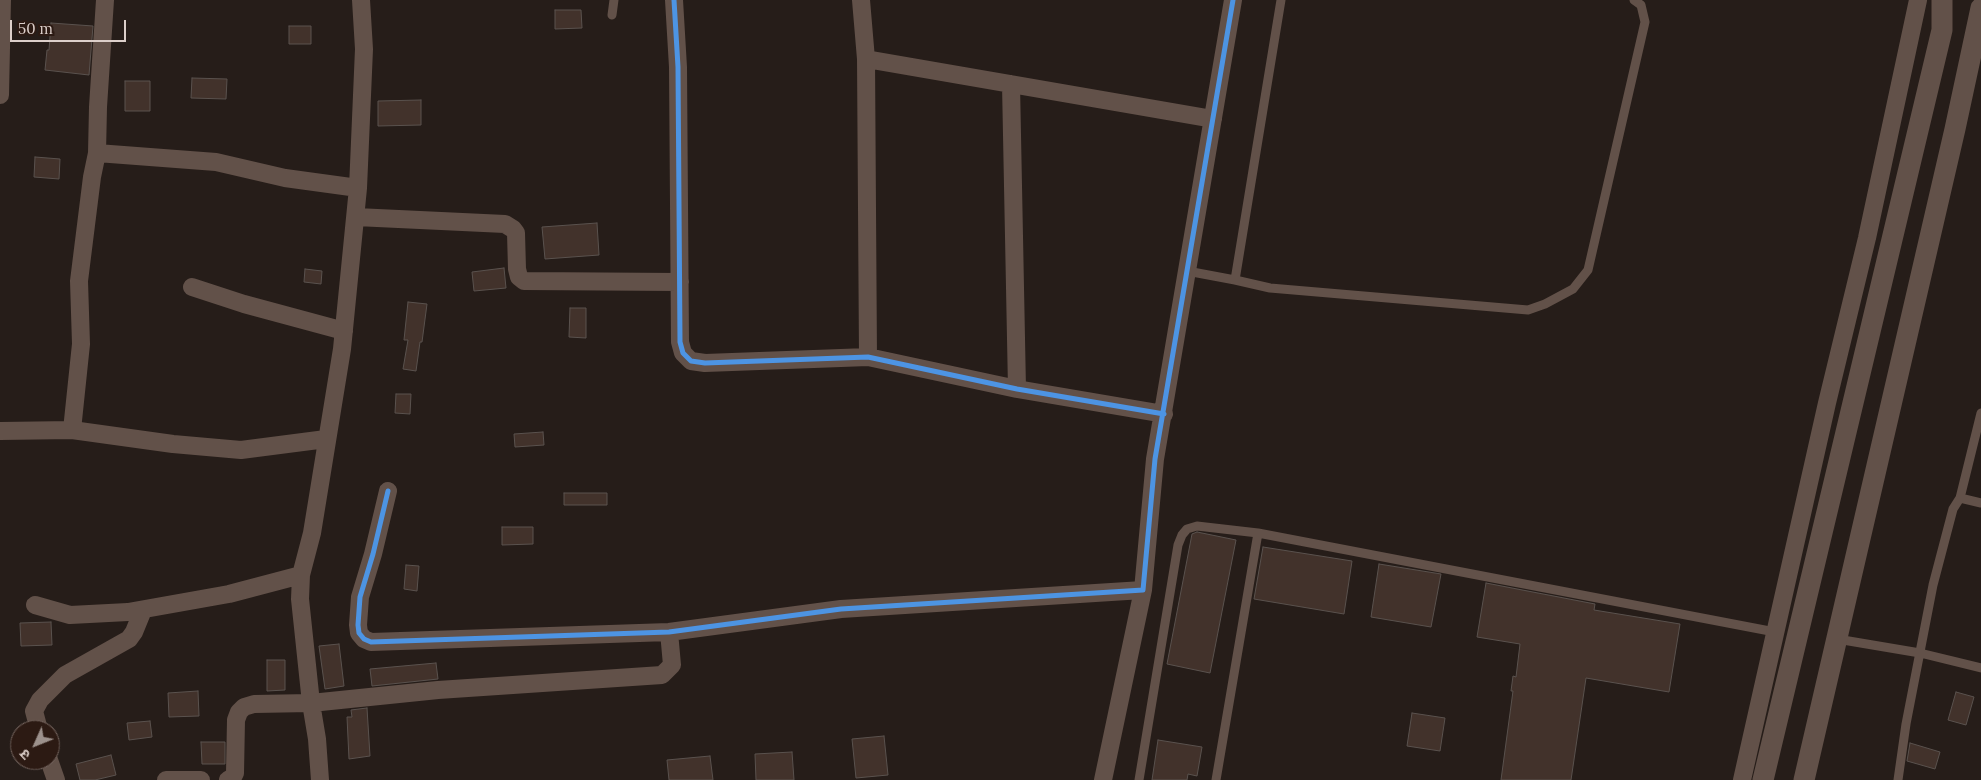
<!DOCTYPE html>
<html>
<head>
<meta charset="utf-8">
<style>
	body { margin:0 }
	#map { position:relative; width:1981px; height:780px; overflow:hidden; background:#261d19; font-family:Lora,"Noto Sans Devanagari",serif }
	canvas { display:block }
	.north { position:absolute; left:10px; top:720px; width:50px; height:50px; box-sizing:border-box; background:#2c1a13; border:1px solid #72625c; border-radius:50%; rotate:226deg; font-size:14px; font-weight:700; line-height:20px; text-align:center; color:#dccfca }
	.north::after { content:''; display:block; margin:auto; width:18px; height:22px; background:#9c918c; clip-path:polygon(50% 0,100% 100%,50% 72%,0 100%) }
	.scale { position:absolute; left:10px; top:20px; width:116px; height:22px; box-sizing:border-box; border:2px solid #dccfca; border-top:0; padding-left:6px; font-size:15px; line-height:18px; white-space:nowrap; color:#dccfca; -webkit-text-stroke:4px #2c1a13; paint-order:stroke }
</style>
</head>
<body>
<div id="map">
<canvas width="1981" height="780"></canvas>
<div class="north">उ</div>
<div class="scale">50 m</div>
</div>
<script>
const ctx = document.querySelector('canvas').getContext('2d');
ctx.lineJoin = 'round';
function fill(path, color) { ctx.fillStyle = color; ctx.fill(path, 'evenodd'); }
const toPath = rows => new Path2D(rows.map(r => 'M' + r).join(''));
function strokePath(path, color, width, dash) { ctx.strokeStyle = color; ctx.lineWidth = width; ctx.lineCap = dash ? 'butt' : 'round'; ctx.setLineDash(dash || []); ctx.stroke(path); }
const building = toPath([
	[555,10,581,10,582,28,555,29,555,10],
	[51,23,93,26,89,75,45,70,47,50,49,50,51,23],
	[289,26,311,26,311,44,289,44,289,26],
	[192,78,227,79,226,99,191,98,192,78],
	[125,81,150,81,150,111,125,111,125,81],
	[421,100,421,125,378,126,378,101,421,100],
	[35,157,60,159,59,179,34,177,35,157],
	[597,223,599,255,545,259,542,227,597,223],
	[504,268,506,288,474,291,472,272,504,268],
	[305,269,322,271,321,284,304,282,305,269],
	[408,302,427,304,422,342,420,342,416,371,403,369,408,340,404,340,408,302],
	[570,308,586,308,586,338,569,337,570,308],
	[396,394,411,394,410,414,395,413,396,394],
	[543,432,544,445,515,447,514,434,543,432],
	[564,493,607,493,607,505,564,505,564,493],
	[502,527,533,527,533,544,502,545,502,527],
	[1197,532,1236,540,1210,673,1167,664,1192,534,1197,532],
	[1263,547,1352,561,1344,614,1254,599,1263,547],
	[1379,564,1441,574,1431,627,1371,617,1379,564],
	[406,565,419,566,417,591,404,589,406,565],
	[1486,583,1595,604,1594,610,1680,624,1669,692,1586,678,1571,780,1501,780,1513,691,1511,691,1513,676,1516,677,1520,644,1477,637,1486,583],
	[51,622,52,645,21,646,20,623,51,622],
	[339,644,344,686,325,689,319,646,339,644],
	[267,660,285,660,285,690,267,691,267,660],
	[436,663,438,679,372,686,370,669,436,663],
	[198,691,199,716,169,717,168,693,198,691],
	[1956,692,1974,697,1966,725,1948,720,1956,692],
	[367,708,370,756,349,759,347,717,352,717,351,710,367,708],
	[1412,713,1445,718,1440,751,1407,746,1412,713],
	[150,721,152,737,129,740,127,723,150,721],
	[884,736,888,775,856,778,852,739,884,736],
	[1158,740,1202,747,1197,776,1188,774,1187,780,1152,780,1158,740],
	[201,742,225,742,225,764,202,764,201,742],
	[1910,743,1940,752,1935,769,1907,761,1910,743],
	[792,752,794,780,756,780,755,754,792,752],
	[111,755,116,775,95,780,80,780,76,764,111,755],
	[710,756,713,780,669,780,667,760,710,756]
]);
const service = toPath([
	[1281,0,1235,280,1270,288,1528,310,1545,304,1573,289,1588,270,1645,22,1641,5,1634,0],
	[612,15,614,0],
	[1187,271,1235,280],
	[1960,498,1981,503],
	[1837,639,1920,653,1981,668],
	[1139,780,1178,545,1182,535,1187,529,1197,526,1258,533,1775,632],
	[1216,780,1258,533],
	[1898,780,1906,724,1933,585,1953,509,1960,498,1981,413]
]);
const minor = toPath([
	[674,0,678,67,680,342,683,353,691,361,705,363,868,357,1017,389,1164,414],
	[861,0,866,59,868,357],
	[866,59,1213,119],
	[1011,84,1017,389],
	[0,95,2,0],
	[97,153,216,162,285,178,358,188],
	[356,217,505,224,513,229,516,233,517,269,519,277,524,281,680,282],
	[192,287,244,304,344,331],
	[72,430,81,344,79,281,92,177,97,153,98,107,105,0],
	[0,431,72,430,173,444,241,450,326,439],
	[388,491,373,554,360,597,358,625,359,633,364,639,371,642,669,632,841,609,1143,590,1155,459,1233,0],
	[35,605,70,615,128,612,229,594,301,575],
	[39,730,34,711,40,700,65,675,129,639,134,632,143,610],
	[49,760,56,780],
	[166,780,201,780],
	[228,780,233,777,235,773,236,720,239,712,244,707,254,704,311,703,438,690,662,675,672,665,669,632],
	[320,780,317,739,311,703,300,599,301,575,312,533,342,349,358,188,364,49,361,0],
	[1103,780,1143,590],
	[1742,780,1827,403,1867,238,1918,0]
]);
const tertiary = toPath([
	[1763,780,1942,30,1942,0],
	[1804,780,1955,129,1981,8]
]);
const cycleway = toPath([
	[674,0,678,67,680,342,683,353,691,361,705,363,868,357,1017,389,1164,414],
	[388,491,373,554,360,597,358,625,359,633,364,639,371,642,669,632,841,609,1143,590,1155,459,1233,0]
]);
fill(building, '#42322b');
strokePath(building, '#5a524e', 1);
strokePath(service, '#625149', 9);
strokePath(minor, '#625149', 18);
strokePath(tertiary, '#625149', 21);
strokePath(cycleway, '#4d94e3', 5);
</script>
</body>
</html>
